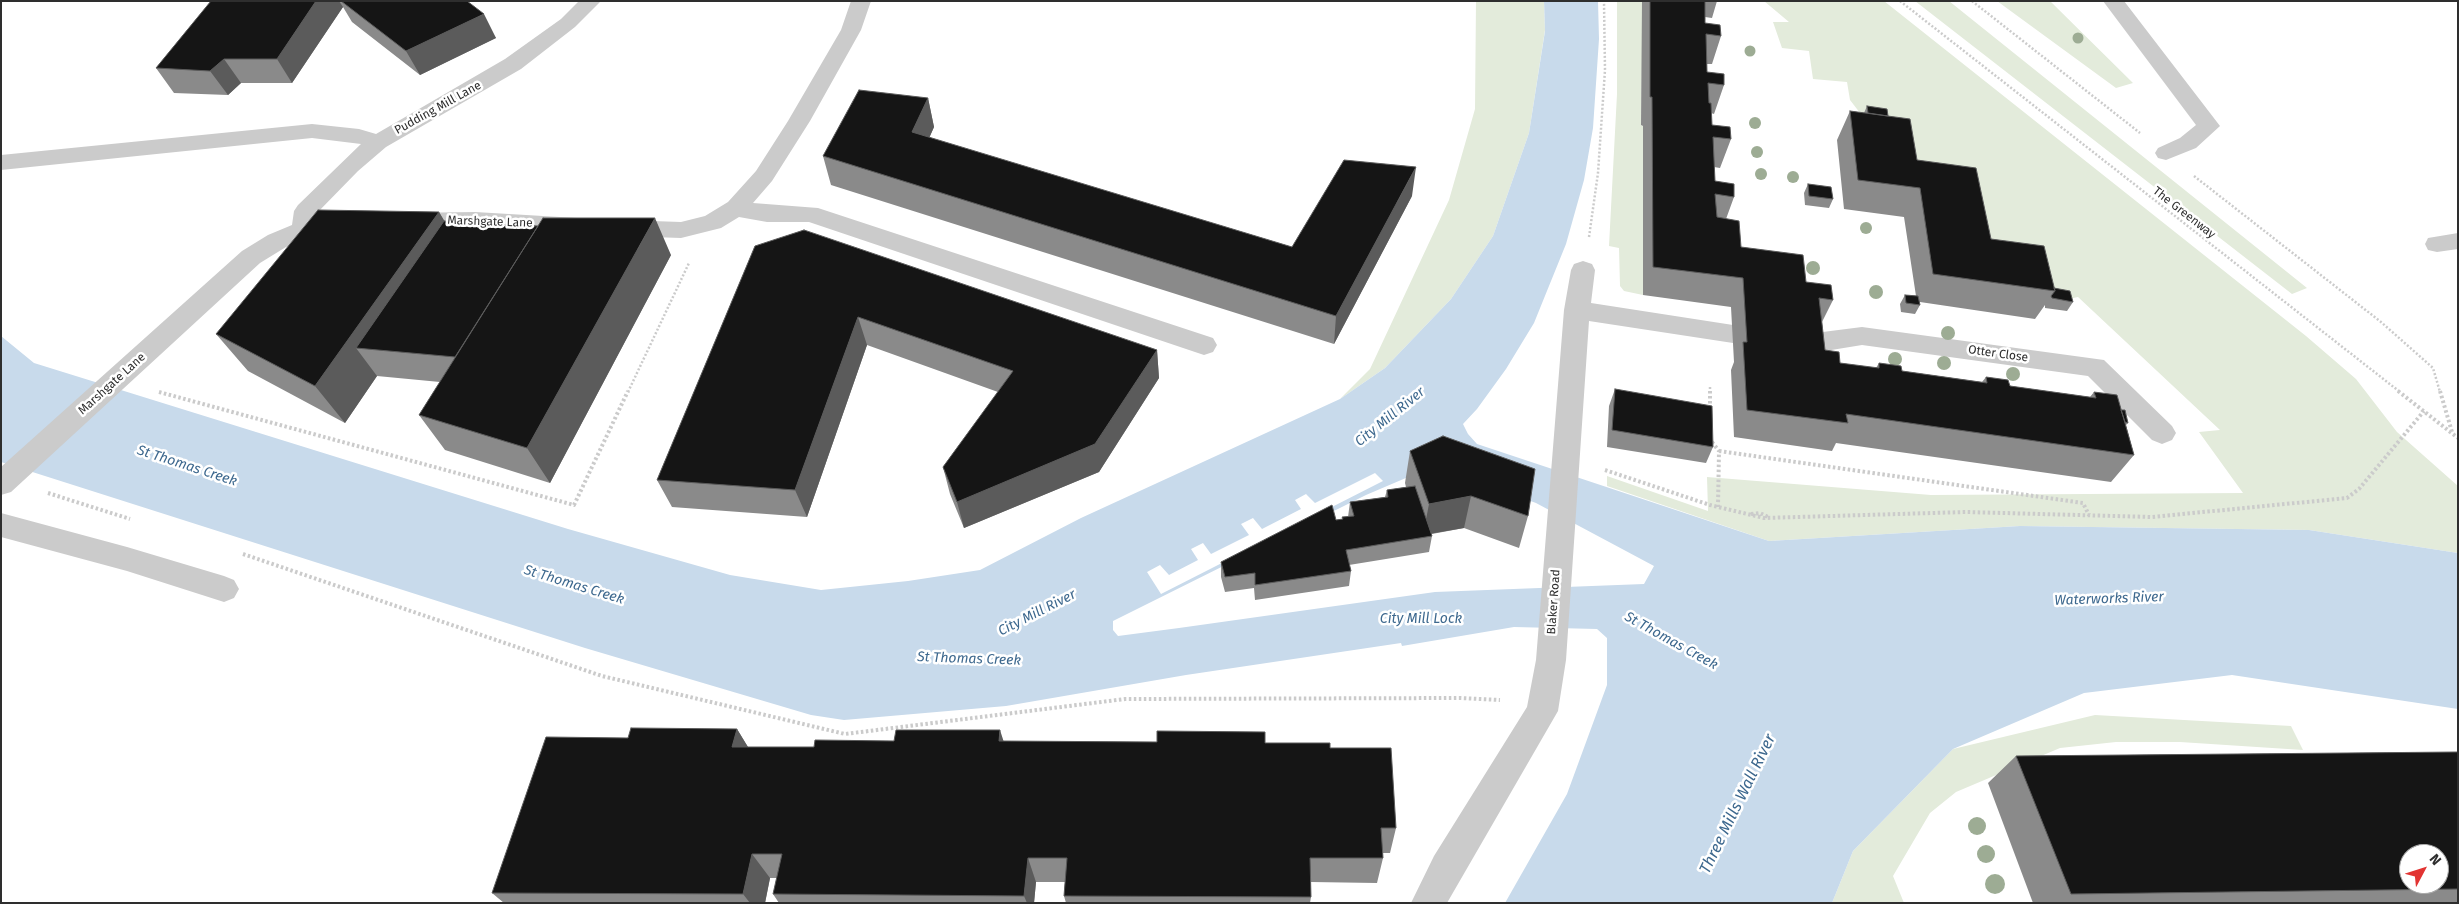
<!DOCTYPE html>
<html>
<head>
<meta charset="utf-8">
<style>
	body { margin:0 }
	#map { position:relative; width:2459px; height:904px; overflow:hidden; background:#fff; font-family:"Fira Sans",sans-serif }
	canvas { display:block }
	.frame { position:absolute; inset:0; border:2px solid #2e2e2e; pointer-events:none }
	.north { position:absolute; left:2399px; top:844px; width:50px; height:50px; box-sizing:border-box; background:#fff; border:1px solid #ababab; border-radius:50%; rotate:50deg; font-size:14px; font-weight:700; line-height:20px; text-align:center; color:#2e2e2e }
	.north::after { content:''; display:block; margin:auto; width:18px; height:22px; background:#e23432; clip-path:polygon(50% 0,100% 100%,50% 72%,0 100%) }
</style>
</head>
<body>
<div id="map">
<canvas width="2459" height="904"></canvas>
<div class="frame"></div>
<div class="north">N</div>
</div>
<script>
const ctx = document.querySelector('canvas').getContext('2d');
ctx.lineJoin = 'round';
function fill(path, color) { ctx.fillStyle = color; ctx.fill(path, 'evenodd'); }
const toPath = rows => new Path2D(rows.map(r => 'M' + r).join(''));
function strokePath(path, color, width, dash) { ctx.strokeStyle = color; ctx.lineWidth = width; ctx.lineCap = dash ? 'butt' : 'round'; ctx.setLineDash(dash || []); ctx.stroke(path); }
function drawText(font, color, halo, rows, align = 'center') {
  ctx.font = font + ' "Fira Sans",sans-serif'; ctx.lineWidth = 5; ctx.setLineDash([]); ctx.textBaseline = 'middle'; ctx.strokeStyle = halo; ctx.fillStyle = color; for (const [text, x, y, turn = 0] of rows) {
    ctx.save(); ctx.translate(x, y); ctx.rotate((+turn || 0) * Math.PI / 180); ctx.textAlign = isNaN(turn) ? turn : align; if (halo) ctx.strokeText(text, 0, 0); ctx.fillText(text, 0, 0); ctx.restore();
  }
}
const green = toPath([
	[1476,1,1544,1,1545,30,1529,133,1493,236,1451,299,1385,368,1340,399,1370,369,1449,200,1475,109],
	[1617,1,1643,1,1641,125,1643,126,1643,295,1624,291,1620,286,1619,248,1609,246,1617,94],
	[1764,1,1884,1,2306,336,2356,379,2397,432,2458,486,2458,553,2309,530,2020,526,1769,541,1607,486,1607,476,1708,511,1707,477,1931,495,2243,493,2199,432,2220,430,2078,297,2064,300,1972,258,1850,100,1847,82,1813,79,1809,51,1782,48,1773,22,1789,22],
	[1915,1,1949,1,2307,288,2292,294],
	[1997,1,2050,1,2133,83,2116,88],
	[2095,715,2291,726,2303,750,2180,742,2116,742,2060,748,1956,792,1930,813,1893,876,1904,903,1832,903,1853,851,1953,749]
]);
const water = toPath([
	[1544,1,1598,1,1599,39,1593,128,1584,180,1566,244,1534,323,1506,369,1477,409,1463,424,1468,434,1477,444,1769,541,2020,526,2309,530,2458,553,2458,709,2232,675,2084,693,1953,749,1853,851,1832,903,1505,903,1567,794,1607,685,1607,638,1597,629,1514,627,1402,646,1401,643,1186,675,1006,706,844,720,811,715,585,648,1,462,1,336,34,363,568,529,730,575,821,590,908,581,980,570,1081,518,1340,399,1385,368,1451,299,1493,236,1529,133,1545,31],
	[1434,466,1536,503,1654,566,1644,584,1435,592,1179,628,1118,636,1113,630,1113,621,1366,495]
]);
const pier = toPath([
	[1375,473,1383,481,1161,594,1147,572,1160,565,1169,575,1198,560,1191,549,1203,543,1211,554,1249,535,1241,524,1253,518,1262,529,1301,509,1295,500,1306,494,1315,503]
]);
const pathFar1 = toPath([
	[1900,1,2400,392],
	[1972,1,2140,133],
	[2194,176,2381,322,2433,368,2440,392],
	[1589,237,1598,173,1605,70,1604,1],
	[1710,387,1710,392],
	[628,392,689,263]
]);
const path = toPath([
	[1710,391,1710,409],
	[2398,391,2458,438],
	[2440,391,2452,432],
	[159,392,574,505,628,391],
	[1712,442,1719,451,1718,507],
	[1719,451,2083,503,2089,515],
	[1605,470,1710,505,1764,518,1966,512,2152,517,2347,498,2359,489,2424,411],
	[48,493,130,519],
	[1751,514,1760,513,1768,517],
	[243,554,602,676,845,734,1125,699,1460,698,1500,700]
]);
const minor = toPath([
	[579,1,601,1,575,27,521,69,386,147,358,171,317,213,317,219,338,215,346,217,350,223,346,229,308,237,286,247,260,263,11,492,1,495,1,467,242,251,268,235,292,225,294,211,298,205,361,144,312,138,1,170,1,155,312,124,359,129,376,134,505,59,561,19,579,1],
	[851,1,871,1,861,30,810,121,772,181,753,203,818,208,1213,338,1217,345,1213,352,1204,355,1195,352,809,222,767,222,739,217,721,228,681,238,623,236,615,234,611,228,615,222,623,220,681,222,705,216,728,202,756,171,788,121,841,30,851,1],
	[2103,1,2124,1,2220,126,2196,148,2166,160,2158,158,2155,153,2158,148,2180,138,2196,125,2103,1],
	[475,212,577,218,585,220,589,226,585,232,577,234,475,228,405,229,397,227,393,221,397,215,405,213,475,212],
	[2458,233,2458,249,2437,252,2428,250,2425,244,2428,238,2458,233],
	[1583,261,1592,264,1595,270,1591,303,1733,325,1742,327,1746,334,1742,341,1733,343,1589,321,1566,660,1558,711,1447,903,1411,903,1434,856,1527,707,1536,660,1564,310,1571,270,1574,264,1583,261],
	[1862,327,2104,360,2172,426,2176,433,2172,440,2162,444,2152,440,2088,376,1862,345,1807,354,1798,351,1794,344,1798,337,1807,334,1862,327],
	[1,513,127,547,224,576,234,580,239,589,234,598,224,602,127,571,1,537,1,513]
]);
const trees = [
	[2078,38,5.5],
	[1750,51,5.5],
	[1755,123,6],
	[1757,152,6],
	[1761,174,6],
	[1793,177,6],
	[1866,228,6],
	[1813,268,7],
	[1876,292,7],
	[1948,333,7],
	[1895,359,7],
	[1944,363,7],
	[2013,374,7],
	[1977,826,9],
	[1986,854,9],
	[1995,884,10]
];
const wall = toPath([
	[211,1,467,1,496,38,420,75,352,22,343,7,292,83,241,83,228,95,174,93,156,68],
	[1642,1,1717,1,1712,18,1705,17,1705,23,1721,36,1712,64,1707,64,1707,72,1724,85,1714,114,1711,113,1712,125,1731,139,1720,168,1714,167,1715,181,1734,197,1726,219,1741,247,1806,282,1833,300,1822,322,1825,350,1840,363,1876,368,1879,363,1902,371,1982,382,1986,377,2010,386,2090,397,2094,392,2121,410,2128,423,2126,425,2134,455,2111,482,1836,443,1832,451,1734,437,1731,370,1734,362,1731,307,1643,295,1643,126,1641,125],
	[928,98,934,127,929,138,1292,247,1412,196,1334,344,831,185,823,156],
	[1867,106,1888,116,1917,160,1991,239,2054,288,2073,302,2067,311,2045,308,2045,305,2035,319,1920,302,1920,305,1915,314,1901,312,1900,304,1905,295,1916,296,1904,217,1844,209,1837,140,1850,111,1864,113],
	[1808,184,1833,199,1829,208,1805,205,1804,193],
	[439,212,444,221,671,255,550,483,445,450,419,415,440,382,377,376,345,423,248,371,216,334],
	[755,246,1157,350,1159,378,1099,472,964,528,950,494,943,467,998,392,867,345,807,517,672,507,657,480],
	[1615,389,1713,447,1706,463,1607,447,1609,406],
	[1410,451,1528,516,1519,548,1464,528,1432,534,1432,536,1429,552,1349,565,1351,571,1349,586,1255,600,1254,588,1225,592,1221,577,1221,562,1336,520,1342,519,1342,517,1348,517,1350,502,1385,497,1387,490,1406,487,1405,483],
	[737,729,748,747,814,747,894,741,1004,741,1265,743,1330,748,1396,828,1390,853,1383,853,1383,858,1377,883,1311,882,1311,897,1310,903,1066,903,1064,896,1065,882,1036,882,1034,903,779,903,773,894,777,878,770,878,765,903,504,903,492,893,628,738],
	[2458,752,2458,903,2033,903,1988,783,2016,756]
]);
const shadedWall = toPath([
	[316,1,339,1,343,7,292,83,277,59],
	[484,14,496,38,420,75,406,51],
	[224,59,241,83,228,95,210,71],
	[928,98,934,127,919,161,912,132],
	[1416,167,1412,196,1334,344,1336,316],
	[439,212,462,250,356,348,377,376,345,423,315,386],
	[655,218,671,255,550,483,527,448],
	[858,317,867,345,807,517,795,490],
	[1157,350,1159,378,1099,472,964,528,957,502],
	[1471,496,1464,528,1423,535,1429,504],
	[737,729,754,757,732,747],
	[1000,730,1009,758,999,741],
	[752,854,770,878,765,903,750,903,743,894],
	[1028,858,1036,882,1034,903,1027,903,1024,896]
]);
const building = toPath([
	[211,1,316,1,277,59,224,59,210,71,156,68,211,1],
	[341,1,467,1,484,14,406,51,341,1],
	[1650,1,1705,1,1705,23,1720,25,1721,36,1706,34,1707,72,1724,74,1724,85,1708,83,1709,103,1711,103,1712,125,1730,127,1731,139,1713,137,1715,181,1734,184,1734,197,1715,194,1717,217,1739,221,1741,247,1803,255,1806,282,1831,285,1833,300,1819,298,1825,350,1839,352,1840,363,1879,368,1879,363,1901,366,1902,371,1987,383,1986,377,2008,380,2010,386,2096,398,2094,392,2117,395,2134,455,1846,414,1848,423,1747,410,1743,342,1747,342,1743,278,1653,267,1652,97,1650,97,1650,1],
	[859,90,928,98,912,132,1292,247,1344,160,1416,167,1336,316,823,156,859,90],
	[1867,106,1887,109,1888,116,1868,113,1867,106],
	[1850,111,1910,119,1917,160,1976,168,1991,239,2044,246,2055,291,1933,274,1920,188,1858,180,1850,111],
	[1808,184,1831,187,1833,199,1809,196,1808,184],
	[318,210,439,212,315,386,216,334,318,210],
	[543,218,655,218,527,448,419,415,543,218],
	[444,221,538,226,455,357,356,348,444,221],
	[804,230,1157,350,1095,444,957,502,943,467,1013,371,858,317,795,490,657,480,755,246,804,230],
	[2054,288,2070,291,2073,302,2052,298,2051,296,2055,291,2054,288],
	[1905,295,1918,296,1920,305,1906,303,1905,295],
	[1615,389,1712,406,1713,447,1612,430,1615,389],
	[2121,410,2125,410,2128,423,2125,422,2121,410],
	[1443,436,1535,469,1528,516,1471,496,1429,504,1410,451,1443,436],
	[1415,486,1432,536,1346,550,1351,571,1255,585,1255,573,1225,577,1221,562,1332,505,1336,520,1343,519,1342,517,1354,516,1350,502,1388,497,1387,490,1415,486],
	[631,728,737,729,732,747,814,747,815,740,894,741,896,730,1000,730,999,741,1157,742,1157,731,1265,732,1265,743,1330,743,1330,748,1391,748,1396,828,1381,828,1383,858,1310,858,1311,897,1064,896,1067,858,1028,858,1024,896,773,894,782,854,752,854,743,894,492,893,546,737,628,738,631,728],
	[2458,752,2458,889,2071,894,2016,756,2458,752],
	[2409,854,2439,854,2439,884,2409,884,2409,854]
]);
const streetNames = [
	["Pudding Mill Lane",438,108,-29],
	["The Greenway",2184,213,38],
	["Marshgate Lane",490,222,2],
	["Otter Close",1998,354,8],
	["Marshgate Lane",112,384,-42],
	["Blaker Road",1554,602,-86]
];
const waterNames = [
	["City Mill River",1390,417,-39],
	["St Thomas Creek",187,466,18],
	["St Thomas Creek",574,585,17],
	["Waterworks River",2109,599,-2],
	["City Mill River",1037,613,-27],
	["City Mill Lock",1421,619],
	["St Thomas Creek",1671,641,29],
	["St Thomas Creek",969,659,2]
];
const nearWaternames = [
	["Three Mills Wall River",1738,804,-64]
];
fill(green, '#e3ebdb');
fill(water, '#c8daeb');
fill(pier, '#fff');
strokePath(pathFar1, '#cbcbcb', 2.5, [2, 2]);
strokePath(path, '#cbcbcb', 4, [2.5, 2.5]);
fill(minor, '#cbcbcb');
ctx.fillStyle = '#9dac94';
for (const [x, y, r] of trees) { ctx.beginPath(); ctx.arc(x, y, r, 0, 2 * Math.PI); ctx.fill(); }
fill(wall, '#8a8a8a');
fill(shadedWall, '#5b5b5b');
fill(building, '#151515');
strokePath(building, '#5b5b5b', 1);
drawText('12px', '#2e2e2e', '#fff', streetNames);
drawText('italic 14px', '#3d688e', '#fff', waterNames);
drawText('italic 16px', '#3d688e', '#fff', nearWaternames);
</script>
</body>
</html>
